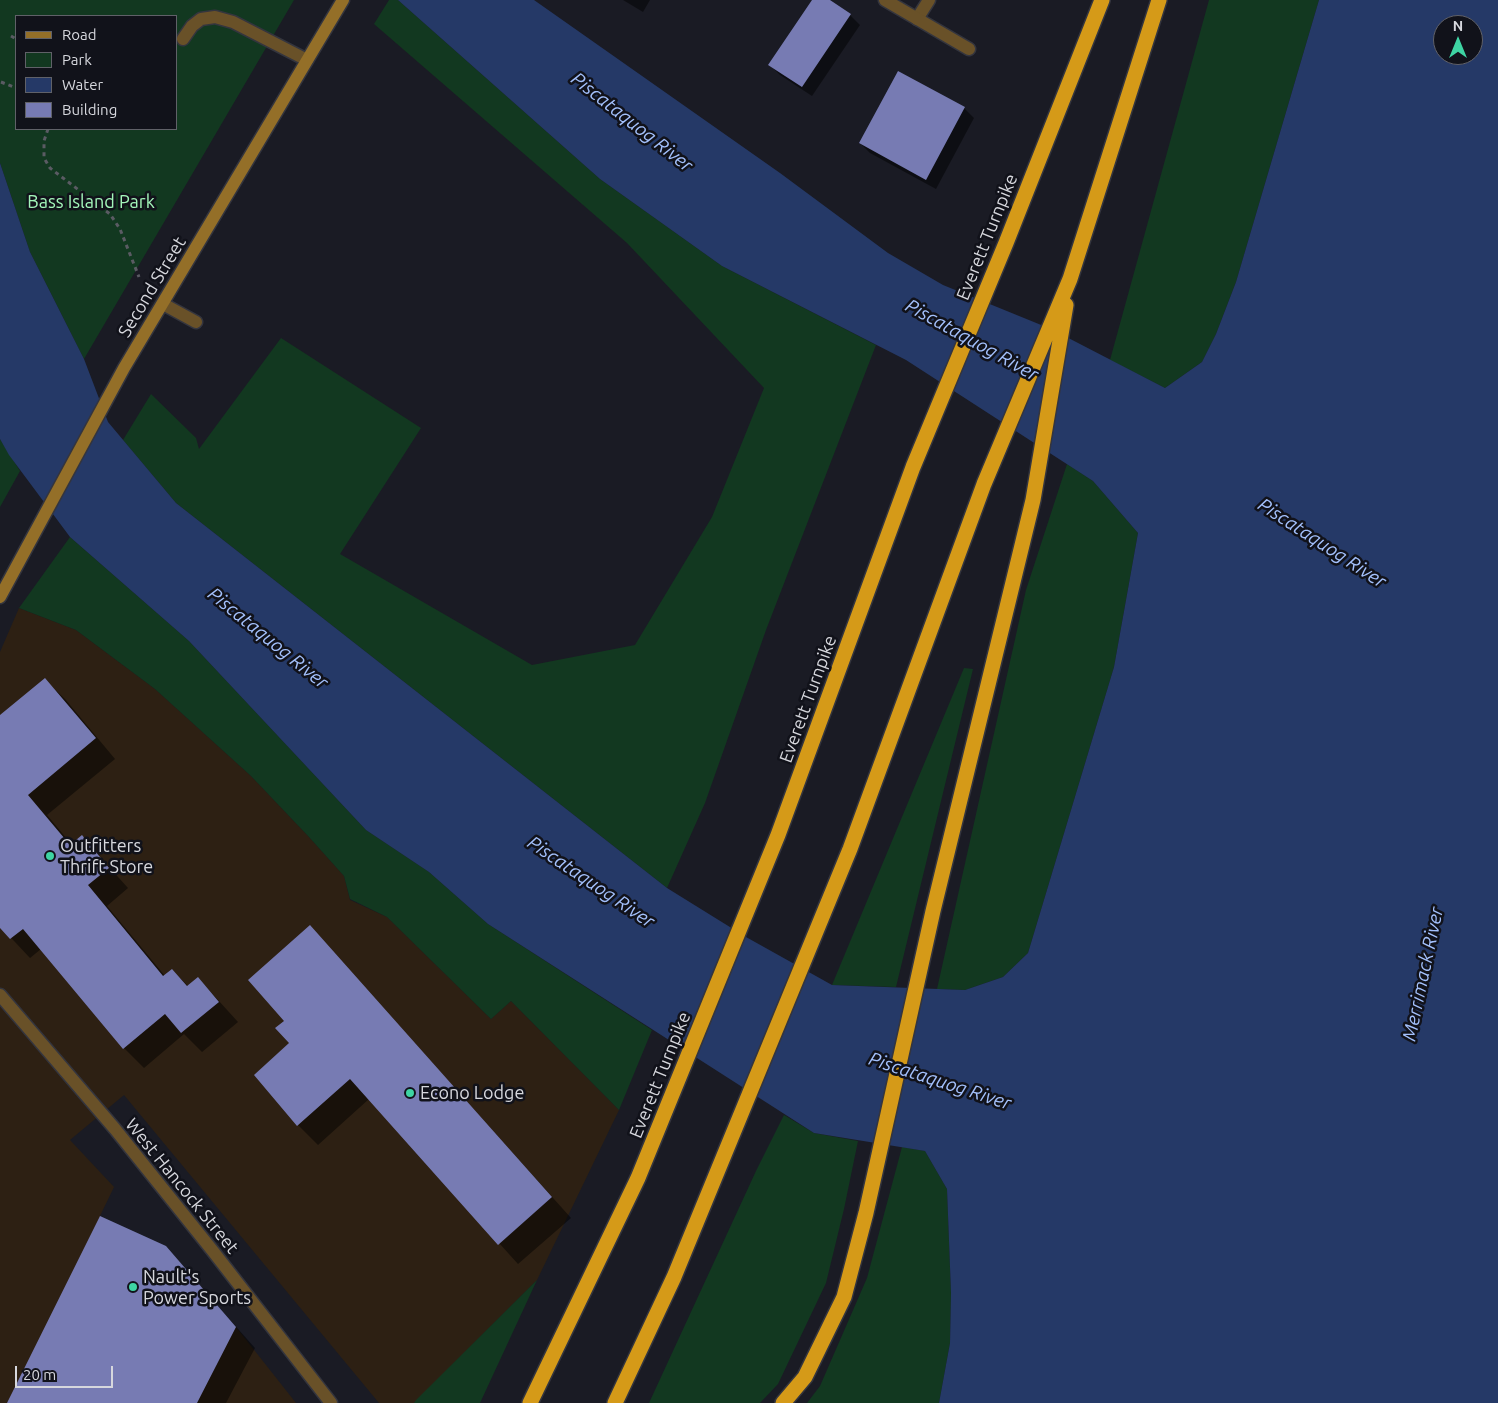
<!DOCTYPE html>
<html>
<head>
<meta charset="utf-8">
<style>
	body { margin:0 }
	#map { position:relative; width:1498px; height:1403px; overflow:hidden; background:#1a1b24; font-family:Ubuntu,sans-serif }
	canvas { display:block }
	.legend { position:absolute; left:15px; top:15px; width:162px; height:115px; box-sizing:border-box; background:#11121a; border:1px solid #606168; margin:0; padding:6px 9px; list-style:none; font-size:15px; color:#d6d7dd }
	.legend li { display:flex; align-items:center; gap:10px; height:25px }
	.legend b { width:25px; border:1px solid #606168 }
	.north { position:absolute; left:1433px; top:15px; width:50px; height:50px; box-sizing:border-box; background:#11121a; border:1px solid #606168; border-radius:50%; rotate:0deg; font-size:14px; font-weight:700; line-height:20px; text-align:center; color:#d6d7dd }
	.north::after { content:''; display:block; margin:auto; width:18px; height:22px; background:#3ed4a3; clip-path:polygon(50% 0,100% 100%,50% 72%,0 100%) }
	.scale { position:absolute; left:15px; top:1366px; width:98px; height:22px; box-sizing:border-box; border:2px solid #d6d7dd; border-top:0; padding-left:6px; font-size:15px; line-height:18px; white-space:nowrap; color:#d6d7dd; -webkit-text-stroke:4px #11121a; paint-order:stroke }
</style>
</head>
<body>
<div id="map">
<canvas width="1498" height="1403"></canvas>
<ul class="legend">
<li><b style="height:6px;background:#946f28"></b>Road</li>
<li><b style="height:14px;background:#123820"></b>Park</li>
<li><b style="height:14px;background:#253967"></b>Water</li>
<li><b style="height:14px;background:#777bb3"></b>Building</li>
</ul>
<div class="north">N</div>
<div class="scale">20 m</div>
</div>
<script>
const ctx = document.querySelector('canvas').getContext('2d');
ctx.lineJoin = 'round';
function fill(path, color) { ctx.fillStyle = color; ctx.fill(path, 'evenodd'); }
const toPath = rows => new Path2D(rows.map(r => 'M' + r).join(''));
function strokePath(path, color, width, dash) { ctx.strokeStyle = color; ctx.lineWidth = width; ctx.lineCap = dash ? 'butt' : 'round'; ctx.setLineDash(dash || []); ctx.stroke(path); }
function drawText(font, color, halo, rows, align = 'center') {
  ctx.font = font + ' Ubuntu,sans-serif'; ctx.lineWidth = 5; ctx.setLineDash([]); ctx.textBaseline = 'middle'; ctx.strokeStyle = halo; ctx.fillStyle = color; for (const [text, x, y, turn = 0] of rows) {
    ctx.save(); ctx.translate(x, y); ctx.rotate((+turn || 0) * Math.PI / 180); ctx.textAlign = isNaN(turn) ? turn : align; if (halo) ctx.strokeText(text, 0, 0); ctx.fillText(text, 0, 0); ctx.restore();
  }
}
const commercial = toPath([
	[19,608,76,630,155,689,251,776,309,837,344,876,350,900,387,917,491,1019,511,1001,619,1110,537,1280,414,1403,379,1403,124,1095,70,1140,114,1187,100,1216,236,1327,296,1403,0,1403,0,652]
]);
const green = toPath([
	[0,0,294,0,84,359,30,252,0,163],
	[16,16,176,16,176,129,16,129],
	[389,0,398,0,600,179,722,266,876,345,766,630,705,803,667,888,176,503,123,440,151,394,196,438,199,449,281,338,421,428,340,554,532,665,635,645,712,517,764,388,627,243,374,24],
	[1209,0,1319,0,1236,282,1216,334,1202,362,1165,388,1110,360],
	[0,439,20,471,0,507],
	[1067,464,1093,481,1138,533,1114,667,1028,953,1003,977,965,990,937,989,1026,590],
	[70,537,189,641,366,830,429,872,488,924,652,1030,619,1110,511,1001,491,1019,387,917,350,899,344,876,309,837,251,776,155,689,76,630,19,608],
	[964,668,973,669,896,987,832,985],
	[784,1115,814,1133,858,1141,844,1209,826,1283,778,1384,760,1403,649,1403,756,1171],
	[902,1147,925,1151,947,1189,951,1293,950,1343,939,1403,807,1403,820,1386,867,1278],
	[537,1280,480,1403,414,1403,416,1400]
]);
const water = toPath([
	[398,0,534,0,780,173,888,253,943,285,1051,329,1165,388,1202,362,1216,334,1236,282,1319,0,1498,0,1498,1403,939,1403,950,1343,951,1293,947,1189,925,1151,814,1133,488,924,429,872,366,830,189,641,70,537,9,455,0,439,0,163,30,252,84,359,108,422,176,503,667,888,746,937,832,985,965,990,1003,977,1028,953,1114,667,1138,533,1093,481,906,360,722,266,600,179],
	[1443,25,1473,25,1473,55,1443,55]
]);
const shadow = toPath([
	[623,0,650,0,643,12],
	[813,0,828,0,850,15,860,25,812,96,780,75,770,65],
	[964,108,974,118,936,189,870,153,860,143],
	[45,680,65,699,115,759,47,815,72,845,82,837,128,888,107,906,165,976,172,970,189,987,198,978,238,1022,202,1052,184,1034,144,1068,124,1048,41,949,30,958,0,926,0,717],
	[310,927,571,1218,518,1264,369,1099,318,1145,298,1125,291,1043,286,1021],
	[165,1247,255,1348,226,1403,9,1403]
]);
const building = toPath([
	[812,0,830,0,851,14,802,87,768,65],
	[898,71,965,107,926,180,859,143],
	[45,678,96,738,28,795,70,845,82,835,109,868,88,885,163,976,172,969,187,986,198,977,219,1002,181,1033,165,1014,123,1049,23,929,10,939,0,928,0,715],
	[310,925,552,1197,498,1245,350,1079,297,1126,254,1075,289,1043,275,1028,284,1021,248,980],
	[100,1216,166,1246,236,1327,197,1403,7,1403]
]);
const path = toPath([
	[11,36,16,39],
	[1,82,16,88],
	[48,129,44,141,44,158,50,168,110,214,120,229,139,277]
]);
const lane = toPath([
	[917,19,929,0],
	[183,39,192,26,201,19,215,17,233,22,307,60],
	[163,304,196,322]
]);
const street = toPath([
	[885,0,969,49],
	[0,995,115,1129,212,1250,331,1403]
]);
const secondary = toPath([
	[0,597,124,368,343,0]
]);
const highway = toPath([
	[530,1403,638,1178,778,835,913,467,1006,243,1102,0],
	[615,1403,674,1277,850,849,984,484,1070,279,1159,0],
	[783,1403,805,1377,844,1297,866,1213,933,911,1033,500,1066,305]
]);
const markers = [
	[50,856,5,"#3ed4a3"],
	[410,1093,5,"#3ed4a3"],
	[133,1287,5,"#3ed4a3"]
];
const parkNames = [
	["Bass Island Park",91,202]
];
const streetNames = [
	["Everett Turnpike",987,237,-68],
	["Second Street",152,287,-59],
	["Everett Turnpike",808,699,-70],
	["Everett Turnpike",660,1075,-68],
	["West Hancock Street",182,1186,51]
];
const poiNames = [
	["Outfitters",60,846],
	["Thrift Store",60,867],
	["Econo Lodge",420,1093],
	["Nault's",143,1277],
	["Power Sports",143,1298]
];
const waterNames = [
	["Piscataquog River",632,122,38],
	["Piscataquog River",972,340,29],
	["Piscataquog River",1322,543,33],
	["Piscataquog River",268,638,39],
	["Piscataquog River",591,882,34],
	["Merrimack River",1423,974,-78],
	["Piscataquog River",940,1081,18]
];
fill(commercial, '#2d2013');
fill(green, '#123820');
fill(water, '#253967');
fill(shadow, '#0007');
fill(building, '#777bb3');
strokePath(lane, '#34353e', 15);
strokePath(street, '#34353e', 15);
strokePath(secondary, '#34353e', 15);
strokePath(highway, '#34353e', 18);
strokePath(path, '#5a5b63', 3, [4, 4]);
strokePath(lane, '#695128', 12);
strokePath(street, '#695128', 12);
strokePath(secondary, '#946f28', 12);
strokePath(highway, '#d59a18', 15);
for (const [x, y, r, color] of markers) { const dot = new Path2D(); dot.arc(x, y, r, 0, 2 * Math.PI); ctx.fillStyle = color; ctx.fill(dot); strokePath(dot, '#11121a', 2); }
drawText('18px', '#a3f6ba', '#11121a', parkNames);
drawText('18px', '#d6d7dd', '#11121a', streetNames);
drawText('18px', '#d6d7dd', '#11121a', poiNames, 'left');
drawText('italic 19px', '#a3c0fc', '#11121a', waterNames);
</script>
</body>
</html>
